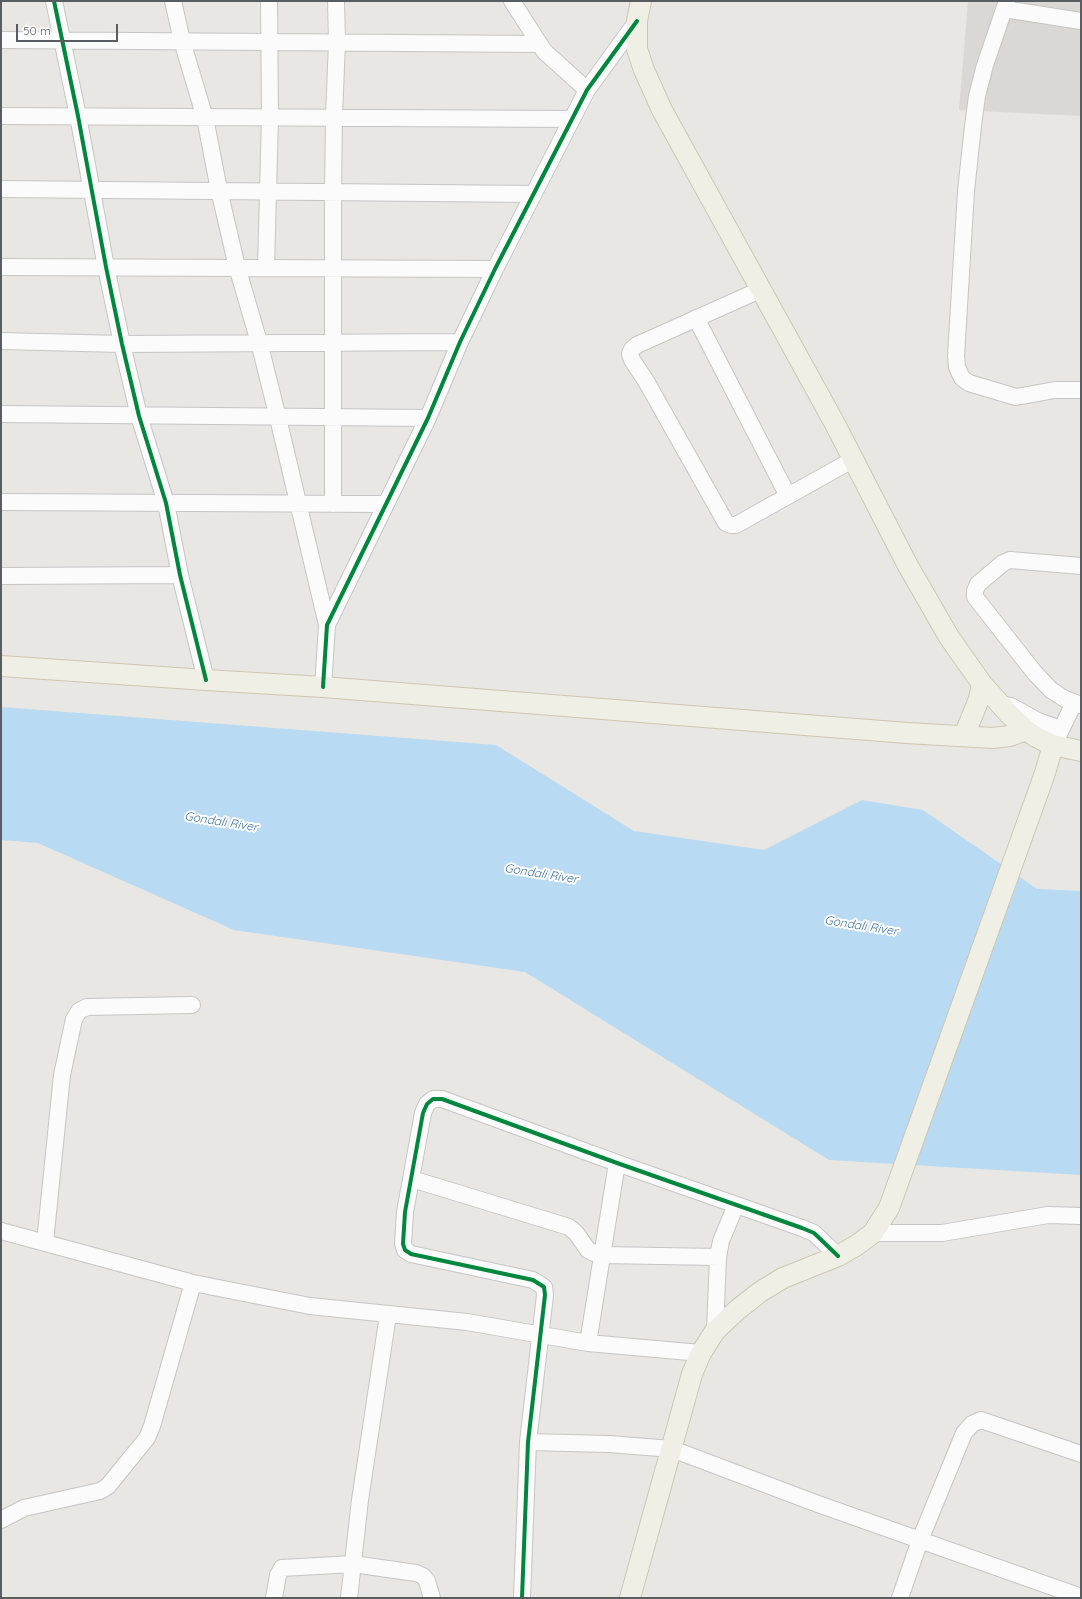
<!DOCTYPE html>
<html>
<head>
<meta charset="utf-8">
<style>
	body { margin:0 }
	#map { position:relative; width:1082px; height:1599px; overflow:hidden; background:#e8e7e3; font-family:Quicksand,sans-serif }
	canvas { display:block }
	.frame { position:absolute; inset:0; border:2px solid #595c60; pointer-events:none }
	.scale { position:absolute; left:16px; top:24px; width:102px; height:18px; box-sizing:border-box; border:2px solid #595c60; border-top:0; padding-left:5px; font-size:12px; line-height:14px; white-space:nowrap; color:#595c60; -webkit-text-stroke:3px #fff; paint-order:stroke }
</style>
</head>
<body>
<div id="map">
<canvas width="1082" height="1599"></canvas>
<div class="frame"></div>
<div class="scale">50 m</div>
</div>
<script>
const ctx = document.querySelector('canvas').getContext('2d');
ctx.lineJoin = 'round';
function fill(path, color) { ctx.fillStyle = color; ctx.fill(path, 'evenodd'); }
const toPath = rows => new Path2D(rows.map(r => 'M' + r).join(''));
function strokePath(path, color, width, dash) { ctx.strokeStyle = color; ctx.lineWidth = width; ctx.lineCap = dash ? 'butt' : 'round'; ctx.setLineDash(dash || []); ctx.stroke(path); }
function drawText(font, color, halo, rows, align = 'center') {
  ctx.font = font + ' Quicksand,sans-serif'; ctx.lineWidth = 4; ctx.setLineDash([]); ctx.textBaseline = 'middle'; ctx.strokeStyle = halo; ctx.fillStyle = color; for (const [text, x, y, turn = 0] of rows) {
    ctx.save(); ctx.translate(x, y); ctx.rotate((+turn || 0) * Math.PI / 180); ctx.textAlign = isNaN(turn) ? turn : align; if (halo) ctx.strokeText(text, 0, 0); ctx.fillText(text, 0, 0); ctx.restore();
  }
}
const industrial = toPath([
	[968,1,1081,1,1081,116,959,110]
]);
const water = toPath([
	[1,707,496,745,634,831,764,850,862,800,923,810,1037,889,1081,891,1081,1175,829,1160,525,972,234,930,38,843,1,840]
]);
const minor = toPath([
	[54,1,78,116,106,267,122,344,139,416,166,503,180,575,206,680],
	[173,1,182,41,205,118,219,190,237,267,259,342,278,418,327,625],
	[512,1,544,51,587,90],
	[1007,1,985,65,977,96,973,126,966,191,956,356,957,367,962,378,969,383,1016,397,1055,390,1081,390],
	[1004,9,1081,21],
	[1,40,538,44],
	[1,116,572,119],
	[1,189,534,194],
	[1,267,495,269],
	[266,268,270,117,269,1],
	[762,289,637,345,632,349,630,354,632,360,646,381,726,523,731,525,736,525,854,459],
	[696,318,788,496],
	[1,341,122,344,460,342],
	[1,414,428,418],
	[1,502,386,504],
	[333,504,333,193,334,117,337,42,336,1],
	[1081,566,1010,560,1003,563,978,584,975,591,975,597,1034,672,1051,690,1065,699,1081,705],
	[1,576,180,575],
	[323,687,327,625,428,418,460,342,495,269,587,90,637,21],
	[1000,704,1011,706,1038,721,1061,729],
	[1056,740,1074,703],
	[412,1179,569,1227,576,1233,588,1250,594,1253,602,1255,718,1257],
	[1,1231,193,1283,310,1306,467,1322,588,1343,701,1353],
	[873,1233,942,1233,1048,1215,1081,1216],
	[45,1242,62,1075,74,1019,79,1011,87,1007,192,1005],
	[715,1331,718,1257,721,1241,736,1205],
	[588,1343,617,1163],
	[528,1442,609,1444,672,1449,818,1504,1081,1597],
	[1,1520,24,1508,100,1491,108,1486,147,1438,152,1426,193,1283],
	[274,1598,278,1575,282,1568,353,1564,416,1573,423,1576,427,1581,432,1598],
	[349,1598,360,1500,388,1315],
	[522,1598,528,1442,545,1295,544,1287,533,1280,411,1254,405,1250,403,1244,405,1212,423,1113,427,1104,433,1099,442,1099,617,1163,802,1228,814,1233,838,1256],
	[900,1598,920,1540,964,1433,972,1424,981,1420,1081,1454]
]);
const major = toPath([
	[1,666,206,680,323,687,907,733,993,738,1010,736,1026,730],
	[964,736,979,699,982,684],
	[1053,745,1081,751],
	[630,1598,692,1374,701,1353,715,1331,737,1310,760,1292,783,1278,838,1256,857,1245,873,1233,889,1208,1045,773,1053,745,1036,737,1026,730,1009,714,982,684,949,637,907,564,835,424,662,110,644,70,637,49,637,21,641,1]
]);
const cycleway = toPath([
	[54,1,78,116,106,267,122,344,139,416,166,503,180,575,206,680],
	[323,687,327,625,428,418,460,342,495,269,587,90,637,21],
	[522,1598,528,1442,545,1295,544,1287,533,1280,411,1254,405,1250,403,1244,405,1212,423,1113,427,1104,433,1099,442,1099,617,1163,802,1228,814,1233,838,1256]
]);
const waterNames = [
	["Gondali River",221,822,9],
	["Gondali River",541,874,9],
	["Gondali River",861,926,9]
];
fill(industrial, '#d9d8d4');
fill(water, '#b8daf2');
strokePath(minor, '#c5c5c5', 18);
strokePath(major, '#cec6b2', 22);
strokePath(minor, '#fcfbfb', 16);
strokePath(major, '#f0efe6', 20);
strokePath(cycleway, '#00873e', 4);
drawText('italic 12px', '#4375a7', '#fff', waterNames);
</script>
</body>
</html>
